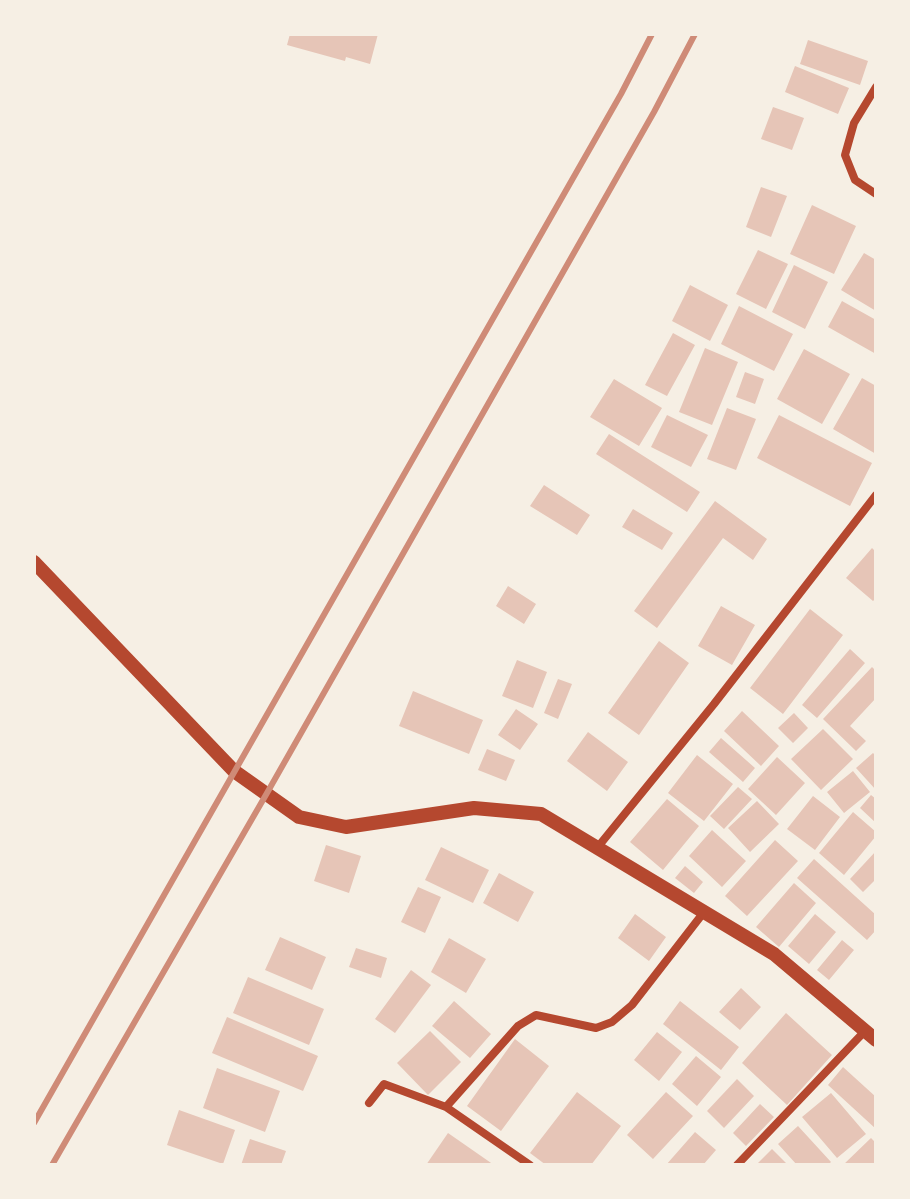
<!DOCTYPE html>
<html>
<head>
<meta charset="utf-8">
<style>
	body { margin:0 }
	#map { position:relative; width:910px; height:1199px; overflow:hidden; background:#f6efe4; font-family:Cabin,sans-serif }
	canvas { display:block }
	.frame { position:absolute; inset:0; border:36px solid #f6efe4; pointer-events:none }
</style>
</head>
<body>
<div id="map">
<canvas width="910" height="1199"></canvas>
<div class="frame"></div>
</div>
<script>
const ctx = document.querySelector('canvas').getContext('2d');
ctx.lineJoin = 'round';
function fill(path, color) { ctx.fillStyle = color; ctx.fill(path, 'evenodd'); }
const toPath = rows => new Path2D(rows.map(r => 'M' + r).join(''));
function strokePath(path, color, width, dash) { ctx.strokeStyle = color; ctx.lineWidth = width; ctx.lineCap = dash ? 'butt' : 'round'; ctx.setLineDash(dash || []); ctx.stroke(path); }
const building = toPath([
	[290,34,378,34,370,64,346,57,345,61,287,45],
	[808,40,868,61,860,85,800,64],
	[795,66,849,88,838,114,785,92],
	[773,107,804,118,792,150,761,139],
	[761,187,787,196,771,237,746,227],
	[812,205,856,226,834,274,790,254],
	[758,250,788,264,766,309,736,294],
	[864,253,876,260,876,311,841,290],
	[794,265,828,282,805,329,772,312],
	[690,285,728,305,710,341,672,321],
	[842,301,876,320,876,354,828,327],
	[739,306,793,334,774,371,721,344],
	[673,333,695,345,667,396,645,385],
	[705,348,738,362,712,425,679,412],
	[804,349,850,374,822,424,777,399],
	[745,372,764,379,755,404,736,397],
	[862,378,876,386,876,454,833,429],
	[614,379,662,408,639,446,590,417],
	[727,408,756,419,736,470,707,459],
	[667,415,708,435,691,467,651,447],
	[779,415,872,463,850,506,757,458],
	[609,434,700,492,687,512,596,454],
	[544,485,590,515,577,535,530,506],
	[715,501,767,539,753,560,723,538,657,628,634,611],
	[633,509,673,533,662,550,622,527],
	[872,548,876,552,876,598,873,601,846,578],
	[508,586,536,604,524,624,496,606],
	[721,606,755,625,732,665,698,646],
	[810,609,843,635,783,714,750,688],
	[659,641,689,663,639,735,608,713],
	[850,649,865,663,817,718,802,705],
	[517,660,547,672,533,708,502,696],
	[872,667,876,671,876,698,850,726,866,741,856,751,823,719],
	[558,679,572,684,558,719,544,713],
	[413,691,483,720,469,754,399,726],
	[516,709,538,724,520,750,498,735],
	[742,711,779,746,761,766,724,731],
	[794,713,808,728,793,743,778,728],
	[823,729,853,759,821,790,791,759],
	[588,732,628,762,607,791,567,761],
	[721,738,755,768,743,782,709,752],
	[487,749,515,760,506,781,478,770],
	[873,753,876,756,876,790,856,768],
	[697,755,733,784,704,821,668,793],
	[777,757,805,783,776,815,748,789],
	[853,771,870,792,844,813,827,792],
	[738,787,752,799,724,829,710,816],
	[871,795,876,799,876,823,860,808],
	[813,796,840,817,815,850,787,829],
	[667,799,699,826,663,870,630,842],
	[757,801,779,824,750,852,728,828],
	[853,812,876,832,876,836,844,875,819,853],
	[712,830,746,861,722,887,689,856],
	[775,840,798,861,747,916,725,896],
	[326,845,361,856,349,893,314,881],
	[441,847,489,870,473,903,425,880],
	[876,851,876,879,863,892,850,879],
	[814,859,876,915,876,930,867,940,797,878],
	[685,866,703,882,694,893,675,878],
	[499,873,534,892,518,922,483,903],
	[794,883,816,903,779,947,756,927],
	[418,887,441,897,425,933,401,922],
	[635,914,666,937,649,961,618,938],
	[815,914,836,932,809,964,788,946],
	[280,937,326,957,312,990,265,970],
	[449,938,486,959,466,993,431,972],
	[842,940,854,950,829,980,817,970],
	[356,948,387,958,381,978,349,967],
	[411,970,431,985,395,1033,375,1019],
	[248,977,324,1009,309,1045,233,1013],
	[741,988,761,1007,740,1030,719,1012],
	[454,1001,491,1034,470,1058,432,1026],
	[680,1001,739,1047,721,1070,663,1024],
	[786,1013,832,1055,787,1105,742,1063],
	[227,1017,318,1056,303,1091,212,1053],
	[430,1031,461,1062,428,1095,397,1063],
	[657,1032,682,1052,659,1081,634,1060],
	[515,1039,549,1066,501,1131,467,1106],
	[696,1056,721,1077,697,1106,672,1084],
	[843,1067,876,1097,876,1129,828,1085],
	[217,1068,280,1091,265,1132,203,1108],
	[737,1079,754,1096,724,1128,707,1111],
	[577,1092,621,1126,591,1165,546,1165,530,1153],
	[666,1092,693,1116,653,1159,627,1135],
	[831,1093,866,1134,837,1158,802,1117],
	[760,1104,774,1117,746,1146,733,1133],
	[179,1110,235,1130,223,1164,167,1145],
	[798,1126,831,1162,828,1165,797,1165,778,1144],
	[695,1132,716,1150,703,1165,666,1165],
	[448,1133,494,1165,426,1165],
	[871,1138,876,1143,876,1165,843,1165],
	[250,1139,286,1151,281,1165,241,1165],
	[772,1149,788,1165,756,1165]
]);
const minor = toPath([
	[876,87,854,123,845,155,855,180,876,194],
	[597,848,714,704,876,495],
	[369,1103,384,1084,446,1107,518,1026,536,1015,596,1028,612,1022,632,1005,704,912],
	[446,1107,530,1165],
	[737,1165,865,1031]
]);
const tertiary = toPath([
	[34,562,234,771,299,817,346,827,474,808,541,814,774,954,876,1040]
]);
const rail = toPath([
	[34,1123,621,94,652,34],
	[52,1165,267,793,654,112,695,34]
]);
fill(building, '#e6c5b7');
strokePath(minor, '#b5482f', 8);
strokePath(tertiary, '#b5482f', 14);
strokePath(rail, '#cf8b77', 6);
</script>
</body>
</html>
